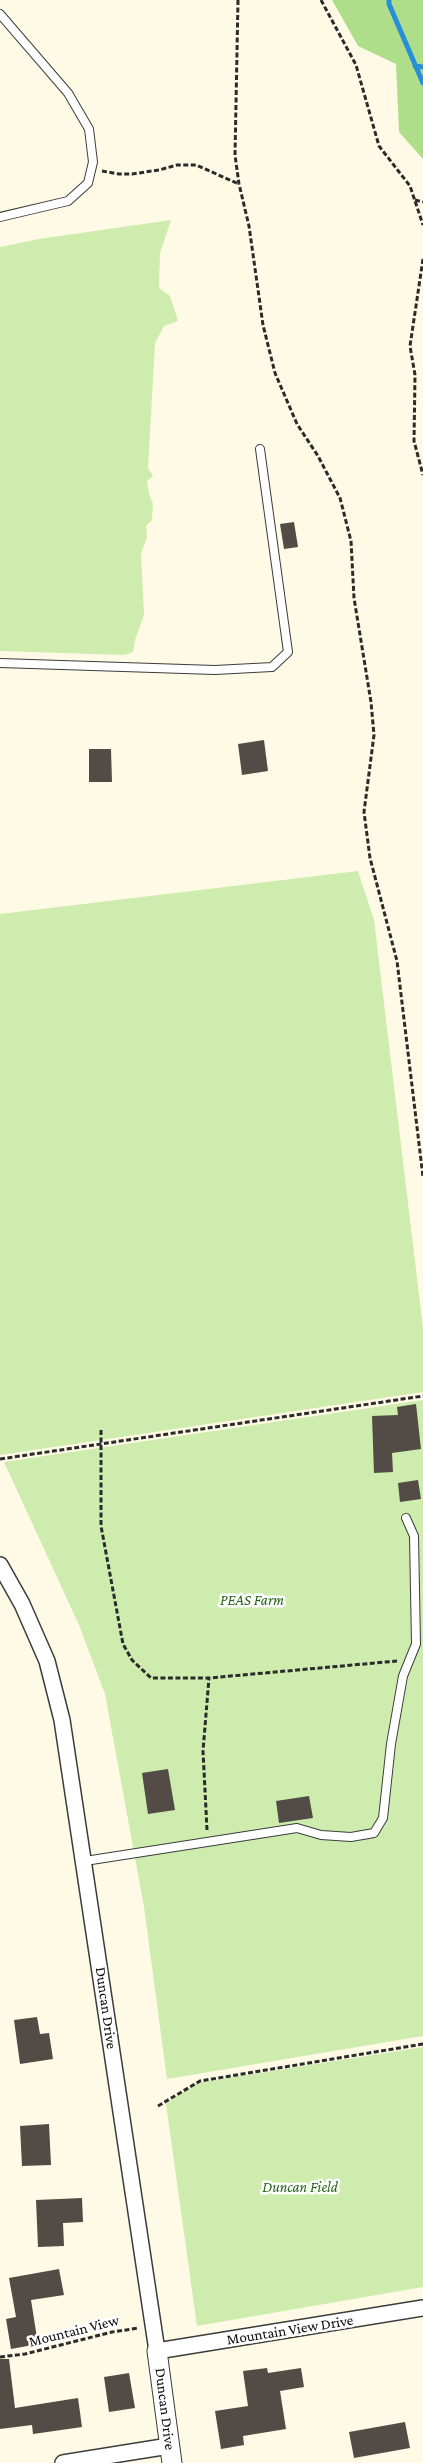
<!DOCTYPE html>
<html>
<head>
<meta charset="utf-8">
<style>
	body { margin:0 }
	canvas { display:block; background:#fffae6 }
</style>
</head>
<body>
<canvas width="423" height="2463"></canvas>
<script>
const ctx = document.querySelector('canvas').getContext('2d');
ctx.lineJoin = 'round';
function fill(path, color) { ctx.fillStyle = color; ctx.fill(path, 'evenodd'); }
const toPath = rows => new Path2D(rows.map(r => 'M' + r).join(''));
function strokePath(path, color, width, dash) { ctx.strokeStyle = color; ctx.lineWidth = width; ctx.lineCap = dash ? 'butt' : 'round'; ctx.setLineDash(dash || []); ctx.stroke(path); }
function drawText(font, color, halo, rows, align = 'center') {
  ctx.font = font + ' "Crimson Pro",serif'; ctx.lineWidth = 5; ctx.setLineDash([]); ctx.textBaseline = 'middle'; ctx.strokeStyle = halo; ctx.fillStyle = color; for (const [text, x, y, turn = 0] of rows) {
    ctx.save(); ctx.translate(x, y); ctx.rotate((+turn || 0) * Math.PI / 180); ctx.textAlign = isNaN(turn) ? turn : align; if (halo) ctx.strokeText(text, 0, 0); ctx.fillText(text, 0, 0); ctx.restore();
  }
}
const green = toPath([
	[171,220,160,253,159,288,170,296,178,321,164,326,155,343,148,468,153,476,147,481,149,494,153,504,152,520,146,526,147,537,141,554,144,615,135,640,133,652,125,655,0,651,0,247,39,239],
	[358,871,374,920,423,1328,423,1392,0,1455,0,914],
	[423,1400,423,2036,167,2079,144,1907,105,1694,79,1625,4,1462],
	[423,2047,423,2287,197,2326,166,2104,197,2083]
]);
const forest = toPath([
	[332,0,423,0,423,159,399,132,396,64,358,46]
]);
const stream = toPath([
	[389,0,389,4,423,83],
	[415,66,423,67]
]);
const building = toPath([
	[294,522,298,547,284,549,280,524],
	[264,740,268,771,242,775,238,744],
	[89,749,111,749,112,782,89,782],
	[416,1404,421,1449,392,1453,393,1472,374,1473,372,1416,398,1415,397,1407],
	[418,1480,421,1499,400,1502,398,1483],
	[168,1769,175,1810,148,1814,142,1773],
	[309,1796,313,1818,279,1823,276,1801],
	[37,2017,40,2034,49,2033,53,2059,20,2064,14,2020],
	[49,2124,51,2165,22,2166,20,2126],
	[82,2198,83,2222,63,2223,64,2246,38,2247,36,2200],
	[59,2269,64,2295,31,2300,38,2344,11,2349,6,2319,16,2317,9,2278],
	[0,2359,9,2359,15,2408,78,2398,82,2427,33,2434,32,2425,0,2429],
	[267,2368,268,2373,301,2368,304,2387,280,2391,286,2429,243,2436,244,2445,221,2449,215,2411,248,2406,243,2371],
	[129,2373,135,2408,109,2412,104,2377],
	[405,2422,410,2448,354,2458,349,2432]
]);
const path = toPath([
	[238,0,235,155,239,184,249,226,263,325,275,373,297,424,318,456,340,498,351,541,354,598,371,702,374,735,364,812,370,858,397,961,423,1177],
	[321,0,356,65,379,146,410,186,423,225],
	[102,171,119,174,132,174,159,170,177,165,196,165,239,184],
	[415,200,423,202],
	[423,259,410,346,415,375,414,441,423,475],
	[101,1430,101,1526,123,1644,132,1660,151,1678,209,1678,397,1661],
	[0,1459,423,1396],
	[207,1830,203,1751,209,1678],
	[158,2106,200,2081,423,2044],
	[0,2357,25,2354,112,2332,139,2328]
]);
const service = toPath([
	[0,14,68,93,89,129,93,162,88,183,68,201,0,217],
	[0,663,215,670,272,667,288,652,260,449],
	[85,1861,297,1828,321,1835,351,1837,374,1833,383,1818,391,1744,403,1676,416,1644,414,1536,406,1518]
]);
const minor = toPath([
	[0,1565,22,1604,47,1661,62,1720,157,2351,423,2308],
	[63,2463,169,2446]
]);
const tertiary = toPath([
	[157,2351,172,2463]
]);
const parkNames = [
	["PEAS Farm",252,1600],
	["Duncan Field",300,2187]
];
const streetNames = [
	["Duncan Drive",106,2008,82],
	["Mountain View Drive",290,2330,-9],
	["Mountain View",74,2331,-14],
	["Duncan Drive",165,2409,83]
];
fill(green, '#cdecad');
fill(forest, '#afde8b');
strokePath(stream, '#278fd8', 5);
fill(building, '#534b45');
strokePath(service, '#3c3c3c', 10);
strokePath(minor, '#3c3c3c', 18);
strokePath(tertiary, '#3c3c3c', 21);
strokePath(path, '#2b2b2b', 3, [5, 2.5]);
strokePath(service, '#fff', 8);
strokePath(minor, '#fff', 15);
strokePath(tertiary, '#fff', 19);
drawText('italic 15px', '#256516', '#fff', parkNames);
drawText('15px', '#090909', '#fff', streetNames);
</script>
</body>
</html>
